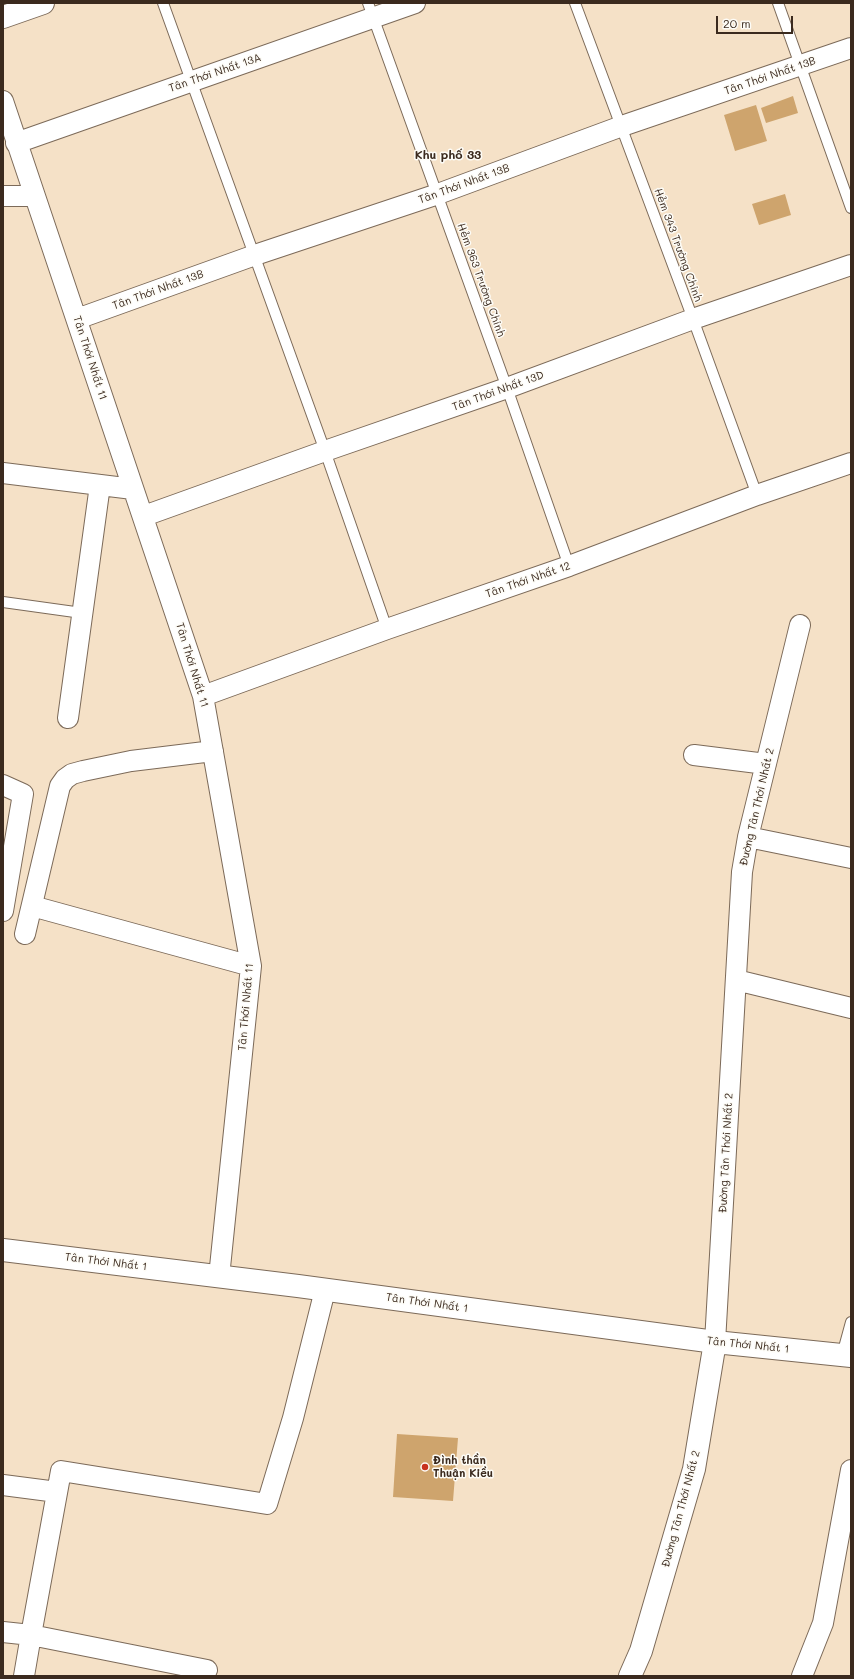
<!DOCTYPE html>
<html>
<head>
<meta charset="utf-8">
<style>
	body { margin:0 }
	#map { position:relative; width:854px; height:1679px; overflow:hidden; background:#f5e1c7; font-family:Mali,sans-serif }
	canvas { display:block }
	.frame { position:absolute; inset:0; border:4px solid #3b2a1e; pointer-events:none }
	.scale { position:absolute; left:716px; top:16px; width:77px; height:18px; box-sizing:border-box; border:2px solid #3b2a1e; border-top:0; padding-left:5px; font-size:12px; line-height:14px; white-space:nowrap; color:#3b2a1e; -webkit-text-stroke:3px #fdfcf7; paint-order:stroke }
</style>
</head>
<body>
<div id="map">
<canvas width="854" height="1679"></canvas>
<div class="frame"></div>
<div class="scale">20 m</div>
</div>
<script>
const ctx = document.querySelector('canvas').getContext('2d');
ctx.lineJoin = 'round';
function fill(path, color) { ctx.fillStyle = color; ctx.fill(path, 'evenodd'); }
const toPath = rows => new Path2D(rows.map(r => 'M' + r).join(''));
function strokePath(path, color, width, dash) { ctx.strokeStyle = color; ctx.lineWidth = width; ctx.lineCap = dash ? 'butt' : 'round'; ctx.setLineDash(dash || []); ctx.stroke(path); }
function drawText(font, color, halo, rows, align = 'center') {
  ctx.font = font + ' Mali,sans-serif'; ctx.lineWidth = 3; ctx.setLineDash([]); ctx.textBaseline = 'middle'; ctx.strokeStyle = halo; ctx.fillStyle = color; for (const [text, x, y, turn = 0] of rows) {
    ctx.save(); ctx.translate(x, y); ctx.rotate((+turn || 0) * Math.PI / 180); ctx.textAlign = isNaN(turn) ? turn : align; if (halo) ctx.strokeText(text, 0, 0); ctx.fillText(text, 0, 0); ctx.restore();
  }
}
const building = toPath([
	[793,96,798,113,766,123,761,108],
	[756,105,767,141,735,151,724,115],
	[785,194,791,215,759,225,752,204],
	[397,1434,458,1438,453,1501,393,1497]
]);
const lane = toPath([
	[163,3,325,451,387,629],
	[368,3,507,388,569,566],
	[575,3,693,319,757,495],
	[778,3,851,208],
	[3,602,82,613],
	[842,1355,851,1322]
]);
const street = toPath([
	[3,101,203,696,251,966,219,1277],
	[16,143,415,3],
	[3,196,34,196],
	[77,319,255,255,438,194,622,126,851,48],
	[3,473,133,489],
	[144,516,325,451,507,388,693,319,851,265],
	[203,696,387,629,569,566,757,495,851,463],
	[68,718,100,485],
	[694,755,766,764],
	[3,785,23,794,3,911],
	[748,837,851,858],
	[32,906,251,966],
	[25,934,60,786,65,779,72,774,83,771,131,761,213,751],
	[736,980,851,1008],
	[715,1342,742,872,748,837,800,625],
	[3,1485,57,1492],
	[3,1632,31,1635,24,1676],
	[207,1670,31,1635,61,1471,267,1504,293,1418,325,1290],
	[802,1676,823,1623,851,1470]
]);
const secondary = toPath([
	[3,1250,298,1286,715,1342,851,1356],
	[630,1676,641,1651,694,1469,715,1342]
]);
const primary = toPath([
	[3,17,43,3]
]);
const markers = [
	[425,1467,4,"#c8321e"]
];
const streetNames = [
	["Tân Thới Nhất 13A",215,73,-19],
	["Tân Thới Nhất 13B",770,76,-19],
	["Tân Thới Nhất 13B",464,184,-20],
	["Hẻm 343 Trường Chinh",678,245,70],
	["Hẻm 363 Trường Chinh",481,280,70],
	["Tân Thới Nhất 13B",158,290,-20],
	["Tân Thới Nhất 11",90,358,72],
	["Tân Thới Nhất 13D",498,391,-20],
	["Tân Thới Nhất 12",528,580,-19],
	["Tân Thới Nhất 11",192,665,73],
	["Đường Tân Thới Nhất 2",757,807,-77],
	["Tân Thới Nhất 11",246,1007,-85],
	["Đường Tân Thới Nhất 2",726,1153,-87],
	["Tân Thới Nhất 1",106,1262,7],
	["Tân Thới Nhất 1",427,1303,8],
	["Tân Thới Nhất 1",748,1345,6],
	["Đường Tân Thới Nhất 2",681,1509,-75]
];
const poiNames = [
	["Đình thần",433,1461],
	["Thuận Kiều",433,1474]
];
const neighbourhoodNames = [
	["Khu phố 33",448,155]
];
fill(building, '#cea46d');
strokePath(lane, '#7c6a59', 12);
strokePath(street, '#7c6a59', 22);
strokePath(secondary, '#7c6a59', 24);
strokePath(primary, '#7c6a59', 24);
strokePath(lane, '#fff', 10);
strokePath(street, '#fff', 20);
strokePath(secondary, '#fff', 22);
strokePath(primary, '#fff', 22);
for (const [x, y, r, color] of markers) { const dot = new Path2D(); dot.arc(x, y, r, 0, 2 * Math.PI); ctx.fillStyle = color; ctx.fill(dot); strokePath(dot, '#fdfcf7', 1.5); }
drawText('11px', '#3b2a1e', '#fdfcf7', streetNames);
drawText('bold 11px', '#3b2a1e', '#fdfcf7', poiNames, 'left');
drawText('bold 12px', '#3b2a1e', '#fdfcf7', neighbourhoodNames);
</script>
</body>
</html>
